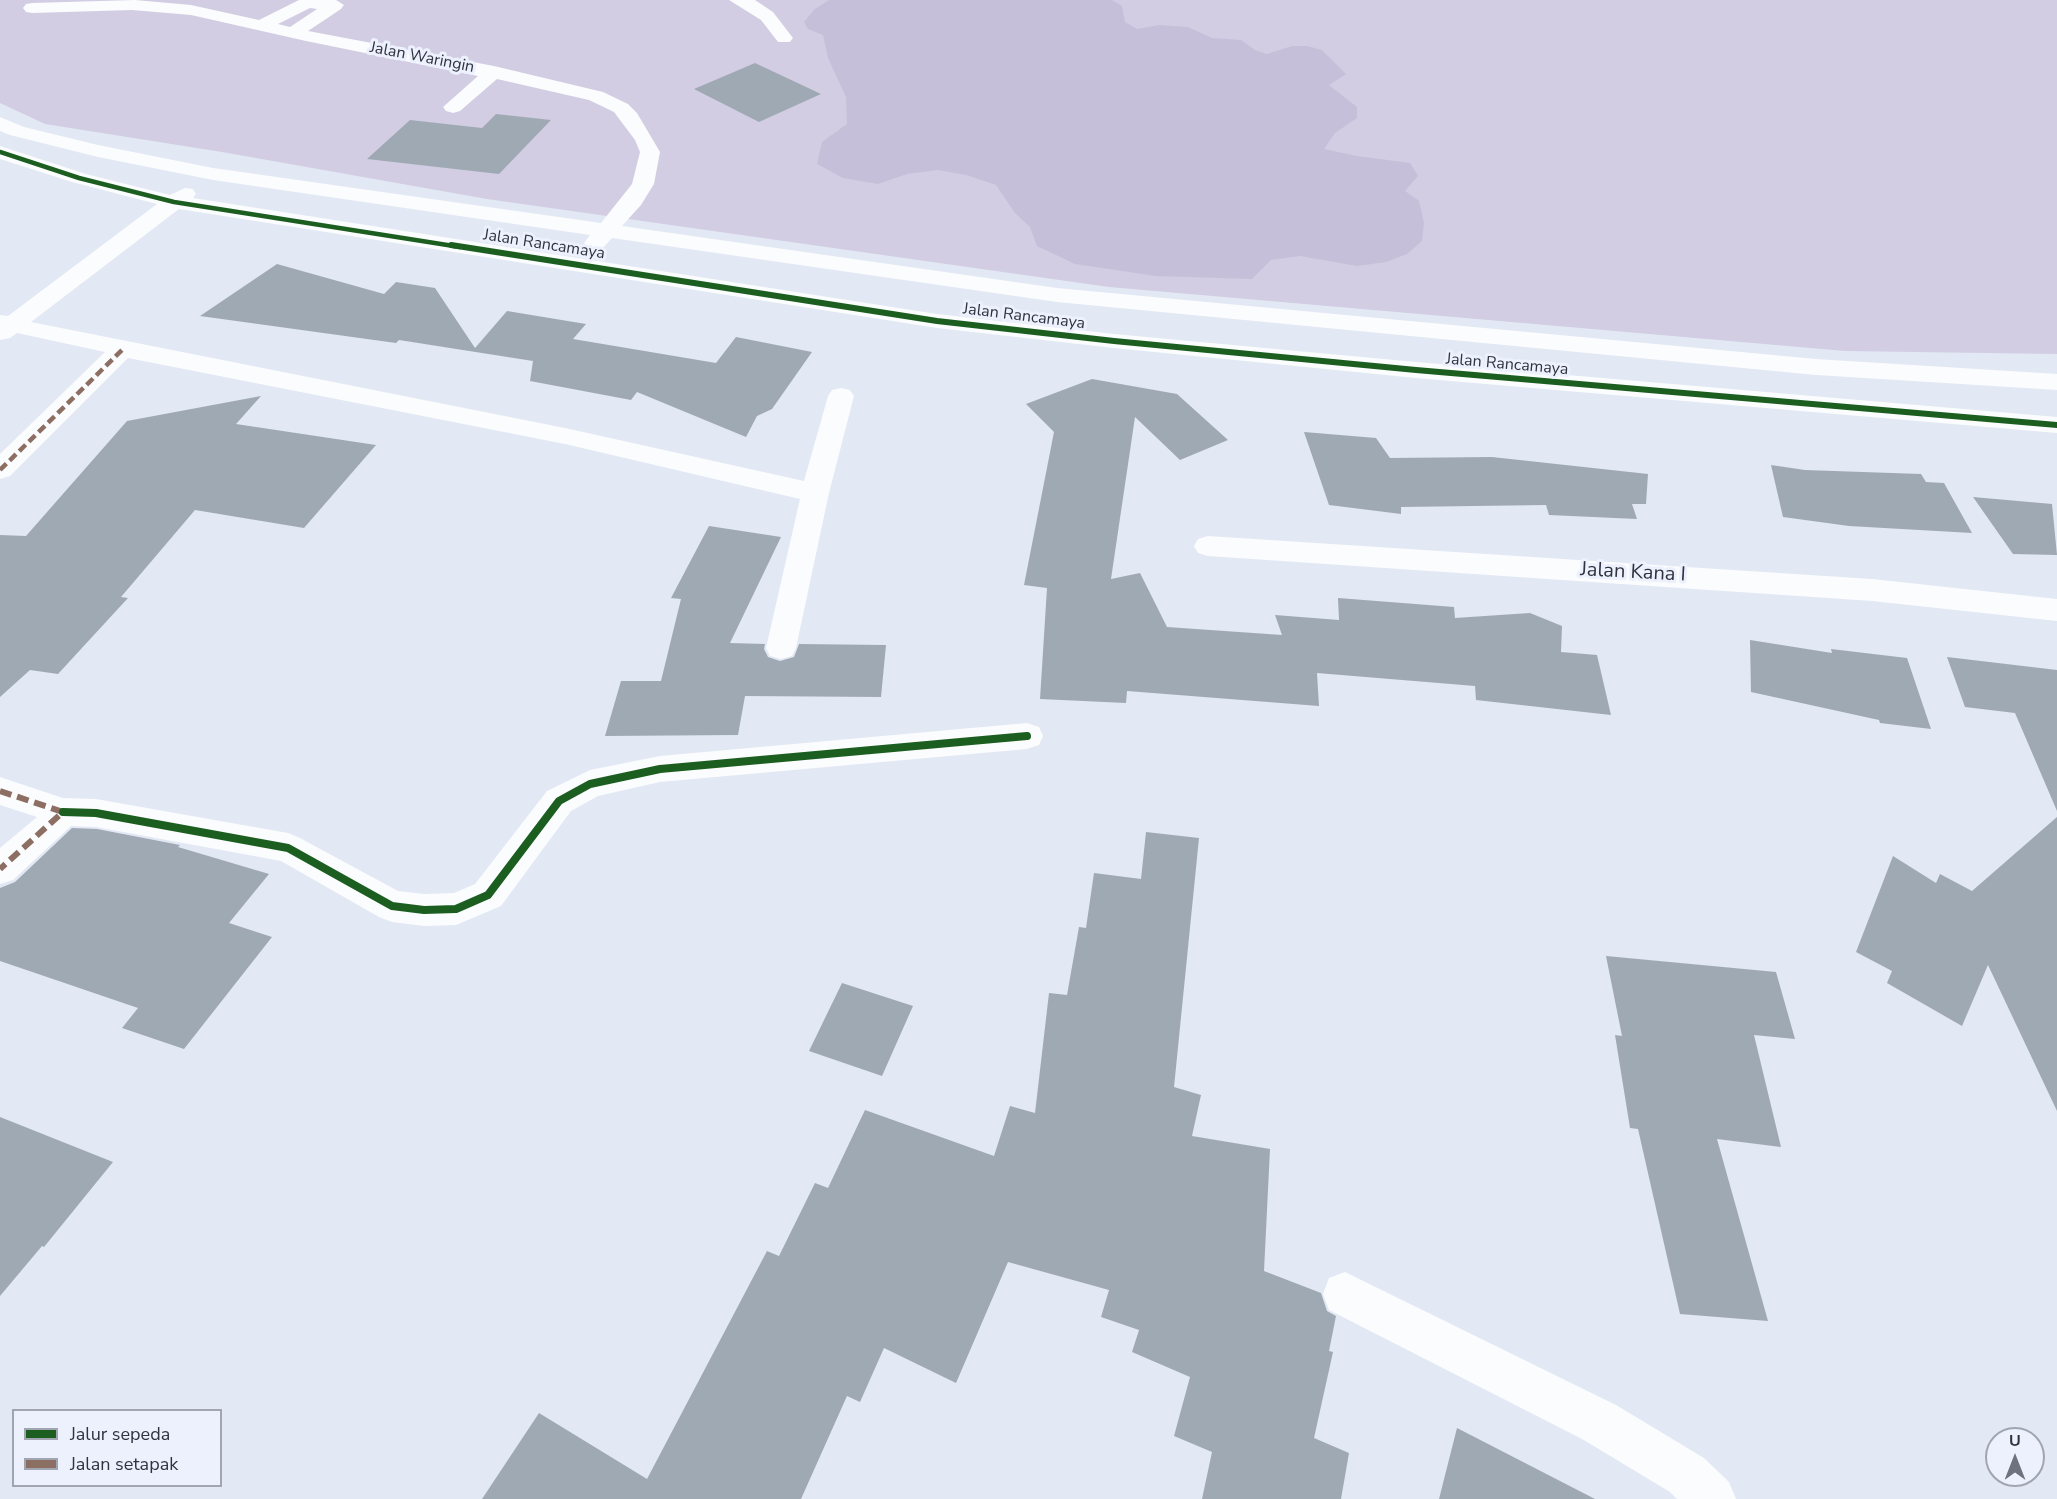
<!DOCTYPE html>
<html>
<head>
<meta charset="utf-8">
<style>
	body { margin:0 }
	#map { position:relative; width:2057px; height:1499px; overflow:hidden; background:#e2e8f4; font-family:"Nunito Sans",sans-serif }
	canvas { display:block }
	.legend { position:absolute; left:12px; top:1409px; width:210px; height:78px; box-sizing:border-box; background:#ecf1fd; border:2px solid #a0a5b1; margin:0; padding:8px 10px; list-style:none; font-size:18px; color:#2f333f }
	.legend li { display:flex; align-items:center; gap:12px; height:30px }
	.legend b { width:30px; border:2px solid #a0a5b1 }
	.north { position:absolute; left:1985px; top:1427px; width:60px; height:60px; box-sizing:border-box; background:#ecf1fd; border:2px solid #a0a5b1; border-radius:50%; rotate:0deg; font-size:16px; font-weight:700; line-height:24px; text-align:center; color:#2f333f }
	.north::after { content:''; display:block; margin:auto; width:21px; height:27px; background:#6e727e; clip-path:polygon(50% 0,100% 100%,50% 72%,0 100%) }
</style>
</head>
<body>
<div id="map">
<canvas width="2057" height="1499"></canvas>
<ul class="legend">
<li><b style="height:8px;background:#1b5e20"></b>Jalur sepeda</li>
<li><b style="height:8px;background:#8d6e63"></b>Jalan setapak</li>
</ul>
<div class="north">U</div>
</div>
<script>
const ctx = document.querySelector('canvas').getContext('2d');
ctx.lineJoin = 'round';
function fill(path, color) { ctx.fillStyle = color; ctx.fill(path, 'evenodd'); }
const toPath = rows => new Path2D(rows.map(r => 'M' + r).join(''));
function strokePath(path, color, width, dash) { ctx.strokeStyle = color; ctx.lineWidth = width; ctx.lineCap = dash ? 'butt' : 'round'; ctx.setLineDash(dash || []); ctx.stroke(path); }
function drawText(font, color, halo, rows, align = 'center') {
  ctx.font = font + ' "Nunito Sans",sans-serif'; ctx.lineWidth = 6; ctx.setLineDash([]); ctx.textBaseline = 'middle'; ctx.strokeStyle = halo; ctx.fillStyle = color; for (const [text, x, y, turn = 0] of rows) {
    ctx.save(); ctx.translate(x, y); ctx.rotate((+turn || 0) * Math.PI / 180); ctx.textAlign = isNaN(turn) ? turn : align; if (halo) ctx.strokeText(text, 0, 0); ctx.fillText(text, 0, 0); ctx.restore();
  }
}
const green = toPath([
	[0,0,2057,0,2057,354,1845,351,1109,287,487,199,222,152,45,124,0,103]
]);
const forest = toPath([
	[829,0,1112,0,1122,6,1125,22,1137,29,1159,25,1188,27,1212,38,1241,40,1255,50,1267,54,1292,46,1307,46,1322,50,1346,74,1329,85,1357,107,1357,118,1335,133,1324,149,1357,156,1410,163,1418,176,1405,191,1419,201,1424,223,1422,241,1407,254,1386,262,1357,266,1300,256,1271,260,1252,279,1156,276,1075,264,1037,246,1030,227,1015,213,996,185,966,175,938,170,907,174,878,184,843,178,817,164,822,142,847,124,846,97,828,58,823,35,808,29,804,22,815,9]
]);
const building = toPath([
	[755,63,821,94,759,122,694,89],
	[496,114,551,120,499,174,367,159,410,120,482,128],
	[277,264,384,294,396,282,435,288,475,348,507,311,586,324,573,339,716,363,736,337,812,352,772,409,757,416,746,437,637,392,631,400,530,381,533,361,399,340,396,343,200,316],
	[1092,379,1177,394,1228,440,1180,460,1135,417,1111,579,1140,573,1167,627,1282,635,1275,615,1339,620,1338,598,1454,607,1455,618,1530,613,1562,626,1561,652,1597,655,1611,715,1476,700,1475,686,1317,673,1319,706,1127,691,1126,703,1040,699,1047,588,1024,585,1054,432,1026,404],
	[261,396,236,424,376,445,304,528,195,510,121,597,128,598,58,674,30,670,0,697,0,535,26,536,127,421],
	[1304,432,1376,438,1390,458,1492,457,1648,474,1646,504,1632,504,1637,519,1549,515,1546,505,1401,507,1401,514,1329,505],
	[1771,465,1805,470,1921,474,1926,482,1944,483,1972,533,1849,526,1783,517],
	[1973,497,2052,504,2057,555,2013,554],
	[709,526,781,537,730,643,765,644,764,649,768,657,780,661,794,657,799,644,886,645,881,697,745,696,738,735,605,736,621,681,661,681,681,599,671,598],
	[1750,640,1832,653,1831,649,1907,658,1931,729,1880,723,1879,720,1751,692],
	[1947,657,2057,670,2057,811,2015,713,1965,707],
	[2057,817,2057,1111,1988,965,1962,1026,1887,983,1892,971,1856,952,1893,856,1936,883,1940,874,1972,891],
	[72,828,97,829,180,845,178,847,269,874,229,923,272,937,184,1049,122,1028,138,1008,0,961,0,888,15,882],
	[1146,832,1199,838,1174,1087,1201,1095,1192,1136,1270,1149,1264,1271,1321,1293,1327,1311,1336,1316,1329,1351,1333,1352,1314,1438,1349,1453,1341,1499,1202,1499,1212,1452,1174,1436,1190,1377,1132,1352,1139,1330,1101,1317,1109,1290,1008,1262,956,1383,884,1348,860,1402,847,1396,801,1499,482,1499,539,1413,647,1479,767,1251,779,1256,815,1183,828,1188,865,1110,994,1156,1010,1106,1035,1113,1049,993,1067,995,1079,927,1086,928,1094,873,1141,879],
	[1606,956,1776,972,1795,1039,1754,1035,1781,1147,1717,1139,1768,1321,1680,1314,1638,1129,1630,1128,1615,1035,1622,1036],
	[842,983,913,1006,882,1076,809,1051],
	[0,1117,113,1162,44,1247,42,1246,0,1296],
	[1457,1428,1595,1499,1439,1499]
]);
const minor = toPath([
	[135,0,191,5,259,20,299,0,336,0,344,5,341,9,308,31,494,66,603,92,628,104,637,113,660,152,654,184,641,205,622,226,1057,288,1816,359,2057,374,2057,390,1816,375,1057,302,612,238,603,248,595,250,587,248,584,243,590,235,213,180,98,157,10,135,0,131,0,117,24,127,98,145,213,168,601,223,632,184,640,152,635,140,614,112,589,100,497,79,460,111,453,113,446,111,443,107,478,76,306,41,191,15,132,10,32,13,26,12,23,8,26,4,32,3,135,0],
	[310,8,317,9,290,27,278,24,310,8],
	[729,0,755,0,773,12,793,38,790,42,778,42,761,20,729,0],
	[0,146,86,174,170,195,185,188,193,189,196,194,193,198,937,314,1114,334,1416,362,2057,417,2057,433,1416,378,1114,348,937,328,179,209,31,322,565,428,804,481,828,396,832,390,841,388,850,390,854,396,829,493,796,648,792,656,781,659,770,656,766,648,800,499,565,444,128,358,10,476,0,479,0,454,105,352,17,333,10,338,0,340,0,315,8,316,157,204,72,182,0,159,0,146],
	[1208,536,1872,579,2057,599,2057,621,1872,601,1208,556,1198,553,1194,546,1198,539,1208,536],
	[1027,723,1039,727,1043,736,1039,745,1027,749,660,782,598,796,571,811,501,906,456,925,424,926,392,922,379,917,281,861,96,827,71,826,13,880,0,884,0,848,37,817,0,805,0,777,63,798,96,799,288,833,300,838,398,891,424,894,454,893,475,884,547,791,590,770,660,756,1027,723],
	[1345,1272,1616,1405,1704,1458,1729,1482,1736,1499,1677,1499,1670,1492,1582,1439,1329,1310,1323,1294,1329,1278,1345,1272]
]);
const quietFar1 = toPath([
	[0,470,123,349]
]);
const quiet = toPath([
	[0,791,63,812,0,869]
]);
const cyclewayFar2 = toPath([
	[0,152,79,178,174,202,460,247]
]);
const cyclewayFar1 = toPath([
	[451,245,937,321,1114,341,1416,370,2057,425]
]);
const cycleway = toPath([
	[63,812,96,813,288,848,392,906,424,910,456,909,488,895,559,801,590,784,660,769,1027,736]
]);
const farStreetnames = [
	["Jalan Waringin",422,58,11],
	["Jalan Rancamaya",544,245,9],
	["Jalan Rancamaya",1024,317,7],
	["Jalan Rancamaya",1507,365,5]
];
const streetNames = [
	["Jalan Kana I",1633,573,3]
];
fill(green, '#d2cde2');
fill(forest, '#c6bfda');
fill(building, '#9fa9b4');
fill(minor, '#fbfcfd');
strokePath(quietFar1, '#8d6e63', 4.5, [9, 4.5]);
strokePath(quiet, '#8d6e63', 6, [12, 6]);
strokePath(cyclewayFar2, '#1b5e20', 4.5);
strokePath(cyclewayFar1, '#1b5e20', 6);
strokePath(cycleway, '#1b5e20', 8);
drawText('16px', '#2f333f', '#ecf1fd', farStreetnames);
drawText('20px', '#2f333f', '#ecf1fd', streetNames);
</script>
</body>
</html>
